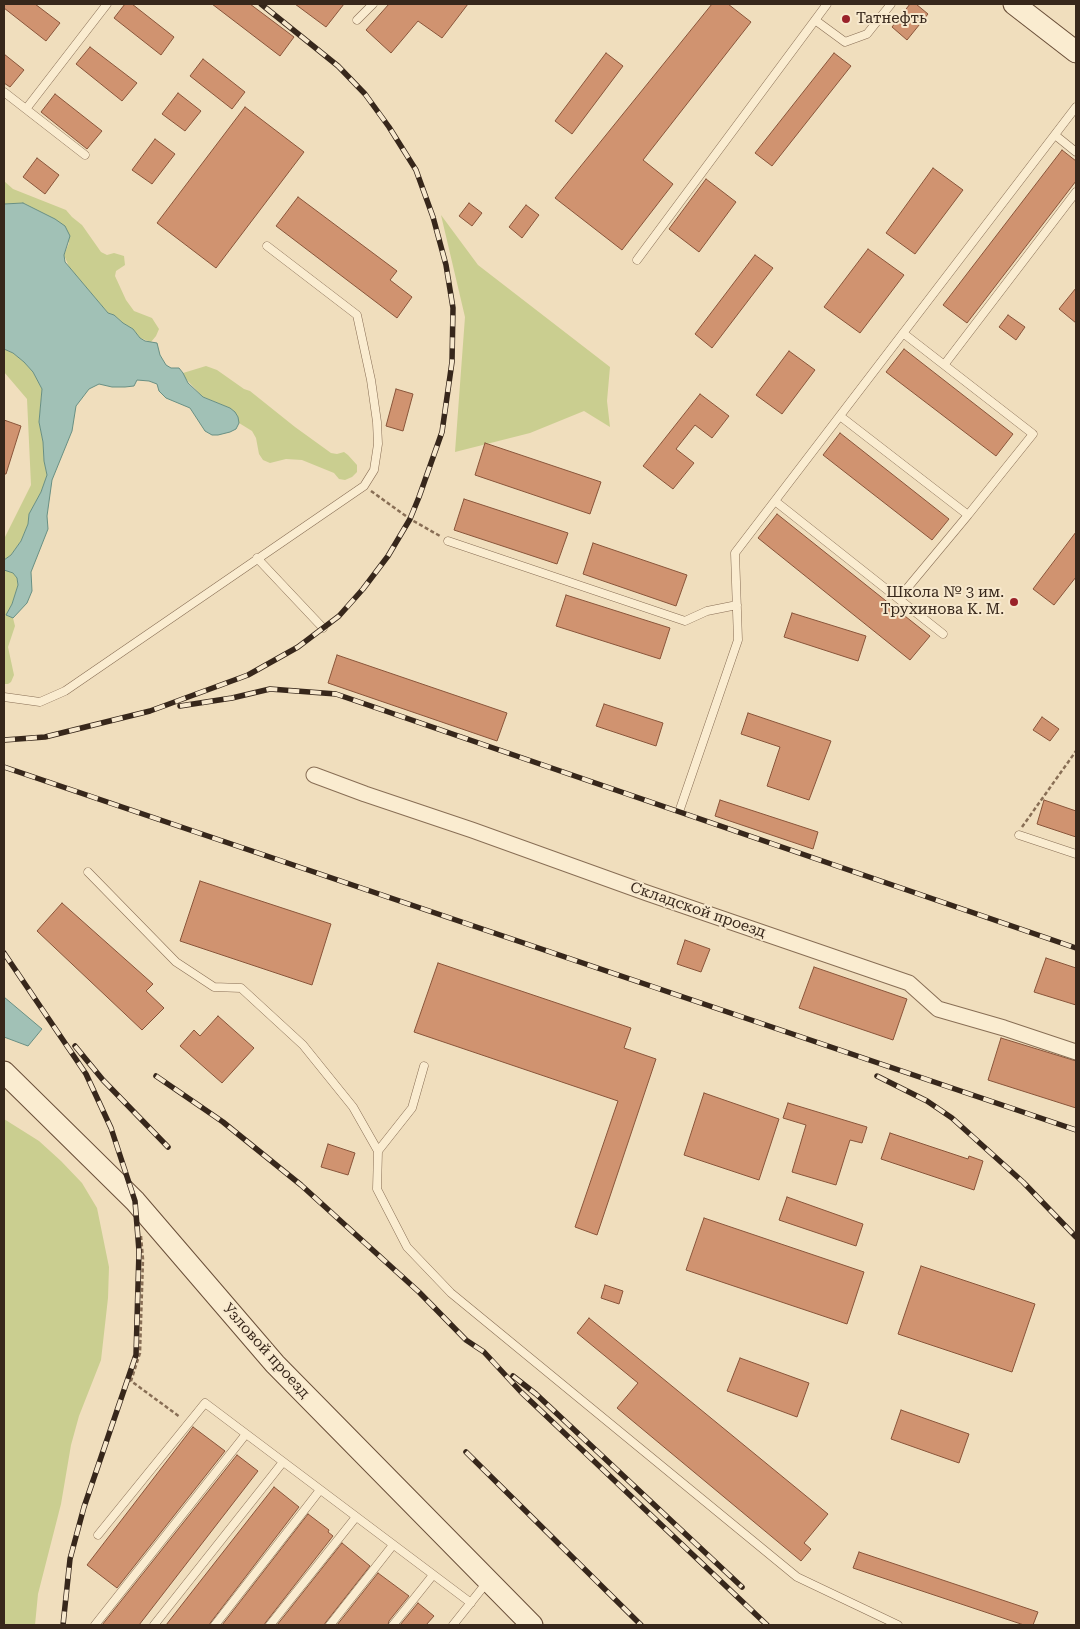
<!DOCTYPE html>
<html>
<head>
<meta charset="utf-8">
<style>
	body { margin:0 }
	#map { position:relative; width:1080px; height:1629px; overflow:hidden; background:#f0debd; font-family:"Roboto Serif",serif }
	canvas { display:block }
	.frame { position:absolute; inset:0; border:5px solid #37271b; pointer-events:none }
</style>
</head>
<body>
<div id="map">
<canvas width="1080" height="1629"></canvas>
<div class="frame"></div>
</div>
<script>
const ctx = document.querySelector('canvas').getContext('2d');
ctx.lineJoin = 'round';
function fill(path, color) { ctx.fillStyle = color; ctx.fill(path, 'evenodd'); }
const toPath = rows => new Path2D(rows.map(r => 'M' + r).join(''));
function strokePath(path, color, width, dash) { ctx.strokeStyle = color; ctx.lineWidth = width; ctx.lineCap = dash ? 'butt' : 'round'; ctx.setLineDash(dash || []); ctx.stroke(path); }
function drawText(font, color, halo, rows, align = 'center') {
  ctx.font = font + ' "Roboto Serif",serif'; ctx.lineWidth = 4; ctx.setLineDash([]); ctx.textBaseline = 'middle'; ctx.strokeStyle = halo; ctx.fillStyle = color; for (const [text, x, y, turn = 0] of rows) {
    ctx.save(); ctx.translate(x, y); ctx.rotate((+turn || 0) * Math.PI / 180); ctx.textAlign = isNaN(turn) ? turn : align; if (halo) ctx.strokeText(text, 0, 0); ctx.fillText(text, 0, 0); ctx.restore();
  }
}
const green = toPath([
	[4,181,13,189,66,210,72,217,82,225,101,252,107,255,114,253,124,256,125,265,116,271,115,276,126,300,134,311,152,318,159,329,156,336,151,342,140,338,133,329,123,323,114,315,108,313,69,267,64,255,69,243,55,219,23,203,4,204],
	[441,215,478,265,610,367,607,401,610,427,584,411,530,433,455,452,465,317],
	[4,349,13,353,24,362,33,372,42,389,39,422,43,442,44,461,47,475,41,492,29,514,28,524,21,541,11,555,4,560,4,539,31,485,27,399,4,372],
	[206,366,217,370,244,389,250,391,295,427,331,453,337,454,344,452,348,455,357,465,357,472,352,477,345,480,339,479,334,473,302,460,286,459,270,463,263,460,259,454,256,438,252,431,239,423,238,417,230,408,203,397,185,378,183,373],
	[4,570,13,573,17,578,18,585,12,604,6,615,13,618,15,626,8,647,14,675,11,682,8,684,4,684],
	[4,1119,39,1141,61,1161,82,1183,97,1208,109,1267,108,1298,101,1360,79,1416,71,1445,61,1504,38,1594,35,1625,4,1625]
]);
const water = toPath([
	[23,203,55,219,65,226,70,236,64,255,65,262,108,313,114,315,123,323,133,329,140,338,145,341,157,343,160,355,166,365,171,368,179,368,183,373,188,383,203,397,230,408,235,412,238,417,239,423,236,429,230,432,218,435,212,435,205,431,190,408,166,398,159,391,157,384,149,381,137,380,134,386,125,387,112,387,99,384,89,389,76,406,72,431,52,480,47,516,48,529,31,572,32,591,27,603,13,618,6,615,12,604,18,585,17,578,13,573,4,570,4,560,11,555,21,541,28,524,29,514,41,492,47,475,44,461,43,442,39,422,42,389,33,372,24,362,13,353,4,349,4,204,23,203],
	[4,997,42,1029,28,1046,4,1037,4,997]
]);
const building = toPath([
	[4,4,35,4,60,23,46,41,4,8,4,4],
	[125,4,132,4,174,37,161,55,114,18,125,4],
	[212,4,250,4,294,37,280,56,212,4],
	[295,4,344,4,326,27,295,4],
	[389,4,468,4,442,38,418,21,391,53,366,30,389,4],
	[712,4,728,4,751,22,643,160,673,184,622,250,555,198,712,4],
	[910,4,916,4,928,14,907,40,892,27,910,4],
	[90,47,137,83,122,101,76,64,90,47],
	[606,53,623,66,572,134,555,121,606,53],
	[834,53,851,66,772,166,755,153,834,53],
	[4,54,24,70,10,87,4,83,4,54],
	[203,59,245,92,232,109,190,76,203,59],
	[178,93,201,111,185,131,162,114,178,93],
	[55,94,102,131,87,149,41,112,55,94],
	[245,107,304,152,216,268,157,223,245,107],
	[155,139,175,154,152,184,132,170,155,139],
	[1062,150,1076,161,1076,181,967,323,943,305,1062,150],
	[37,158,59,175,45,194,23,177,37,158],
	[933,168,963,190,915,254,886,233,933,168],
	[706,179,736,202,699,252,669,229,706,179],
	[298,197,397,271,390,280,412,297,397,318,276,226,298,197],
	[469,203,482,213,472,226,459,216,469,203],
	[526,205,539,215,522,238,509,227,526,205],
	[868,249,904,275,860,333,824,307,868,249],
	[755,255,773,268,712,348,695,334,755,255],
	[1076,288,1076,323,1059,309,1076,288],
	[1008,315,1025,327,1016,340,999,327,1008,315],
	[904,349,1013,434,996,456,886,372,904,349],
	[789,351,815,370,782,414,756,395,789,351],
	[396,389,413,394,403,431,386,426,396,389],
	[700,394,729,416,712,438,695,425,676,449,694,463,673,489,643,466,700,394],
	[4,420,21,426,6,474,4,474,4,420],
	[840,433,949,519,932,540,823,455,840,433],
	[485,443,601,482,590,514,475,475,485,443],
	[464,499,568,533,557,564,454,530,464,499],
	[777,514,930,636,910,660,758,538,777,514],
	[1076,532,1076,577,1054,605,1033,589,1076,532],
	[593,543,687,575,676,606,583,574,593,543],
	[566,595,670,628,660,659,556,626,566,595],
	[792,613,866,636,858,661,784,637,792,613],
	[337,655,507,713,497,741,328,683,337,655],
	[604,704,663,723,656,746,596,726,604,704],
	[748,713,831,741,809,800,767,786,780,747,741,734,748,713],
	[1042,717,1059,729,1050,741,1033,730,1042,717],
	[720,800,818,832,813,849,715,816,720,800],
	[1044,800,1076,811,1076,837,1037,824,1044,800],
	[200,881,331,924,312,985,180,941,200,881],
	[62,903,153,984,146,991,164,1008,142,1030,37,931,62,903],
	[685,940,710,949,701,972,677,964,685,940],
	[1046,958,1076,968,1076,1005,1034,992,1046,958],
	[438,963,631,1028,624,1048,656,1059,597,1235,575,1227,618,1101,414,1032,438,963],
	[814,967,907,999,893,1040,799,1008,814,967],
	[218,1016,254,1048,222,1083,180,1046,194,1030,200,1036,218,1016],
	[1001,1038,1076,1061,1076,1108,988,1080,1001,1038],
	[704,1093,779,1119,759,1180,684,1155,704,1093],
	[788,1103,867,1127,862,1143,850,1140,836,1185,792,1172,806,1125,783,1118,788,1103],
	[890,1133,968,1159,969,1156,983,1161,974,1190,881,1159,890,1133],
	[328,1144,355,1153,348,1175,321,1167,328,1144],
	[787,1197,863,1224,856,1246,779,1220,787,1197],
	[704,1218,864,1272,847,1324,686,1270,704,1218],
	[921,1266,1035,1304,1012,1372,898,1334,921,1266],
	[605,1285,623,1291,619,1304,601,1298,605,1285],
	[589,1318,828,1514,804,1543,811,1549,801,1561,617,1408,638,1383,577,1333,589,1318],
	[740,1358,809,1383,797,1417,727,1391,740,1358],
	[901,1410,969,1434,959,1463,891,1439,901,1410],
	[193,1427,225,1451,117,1588,87,1565,193,1427],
	[237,1455,258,1471,139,1625,102,1625,237,1455],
	[274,1487,299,1507,211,1622,209,1625,166,1625,274,1487],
	[308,1514,329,1530,328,1532,333,1536,266,1622,264,1625,222,1625,308,1514],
	[342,1543,370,1566,326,1622,324,1625,277,1625,342,1543],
	[859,1552,1038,1612,1033,1625,1024,1625,853,1568,859,1552],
	[378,1573,409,1596,389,1621,388,1625,337,1625,378,1573],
	[418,1603,434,1616,426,1625,400,1625,418,1603]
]);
const path = toPath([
	[371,491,410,519,440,536],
	[1022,827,1076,751],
	[141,1236,143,1259,140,1353,131,1381,180,1417]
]);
const lane = toPath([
	[357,20,373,4],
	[815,20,845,42,867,34,891,4],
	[4,92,85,155],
	[26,109,107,4],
	[1055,135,1076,152],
	[637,260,827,4],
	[944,365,1076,192],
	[840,416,968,515,1033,434,903,333],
	[775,501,943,634],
	[448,541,685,621,707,611,737,605],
	[257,558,323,628],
	[899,598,968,515],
	[4,697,40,702,65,691,364,486,374,470,378,444,377,422,371,380,357,315,267,246],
	[680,809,738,640,735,553,1076,107],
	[1019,835,1076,854],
	[88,872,176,962,214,987,241,988,303,1045,353,1107,378,1151],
	[424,1066,412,1108,378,1151,377,1189,407,1247,451,1293,797,1577,898,1625],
	[98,1535,205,1403,471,1603],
	[95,1625,246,1434],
	[154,1625,283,1462],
	[215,1625,320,1490],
	[270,1625,356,1517],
	[330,1625,393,1545],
	[393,1625,433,1575],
	[453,1625,488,1581]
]);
const street = toPath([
	[314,775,365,794,472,830,647,893,909,983,938,1009,1004,1028,1076,1052]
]);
const secondary = toPath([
	[1014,4,1076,52],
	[4,1072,135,1201,275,1364,532,1625]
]);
const rail = toPath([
	[180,706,232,698,270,689,336,694,1076,948],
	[4,740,45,737,150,711,248,675,298,647,339,616,363,589,388,556,410,519,419,497,442,432,452,362,453,308,446,265,433,217,416,170,389,127,365,94,338,66,261,4],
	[4,767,1076,1130],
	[4,953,86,1074,111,1128,135,1201,139,1251,136,1355,84,1507,70,1559,63,1625],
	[75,1046,103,1080,168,1147],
	[156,1076,223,1122,301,1185,419,1292,466,1340,484,1352,521,1392,767,1625],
	[877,1076,927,1101,952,1118,1023,1182,1076,1237],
	[513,1376,536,1394,742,1587],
	[466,1452,641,1625]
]);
const markers = [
	[846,19,5,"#9a2229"],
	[1014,602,5,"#9a2229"]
];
const poiNames = [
	["Татнефть",856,19],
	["Школа № 3 им.",1004,593,"right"],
	["Трухинова К. М.",1004,610,"right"]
];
const streetNames = [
	["Складской проезд",698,910,19],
	["Узловой проезд",266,1351,48]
];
fill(green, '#cace90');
fill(water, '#a1c1b6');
strokePath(water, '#688f83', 1);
fill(building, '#d09370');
strokePath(building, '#89553a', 1);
strokePath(lane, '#886e55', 9);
strokePath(street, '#886e55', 17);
strokePath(secondary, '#6a4f39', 23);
strokePath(path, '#886e55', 2.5, [4, 2.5]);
strokePath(lane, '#faecd0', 8);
strokePath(street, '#faecd0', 15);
strokePath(secondary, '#faecd0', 21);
strokePath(rail, '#37271b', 5.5);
strokePath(rail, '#f7e8cd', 4, [11]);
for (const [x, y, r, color] of markers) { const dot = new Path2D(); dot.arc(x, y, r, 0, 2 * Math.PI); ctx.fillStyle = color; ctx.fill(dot); strokePath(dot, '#f7e8cd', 2); }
drawText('15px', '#37271b', '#f7e8cd', poiNames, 'left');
drawText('15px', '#37271b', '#f7e8cd', streetNames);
</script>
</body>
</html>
